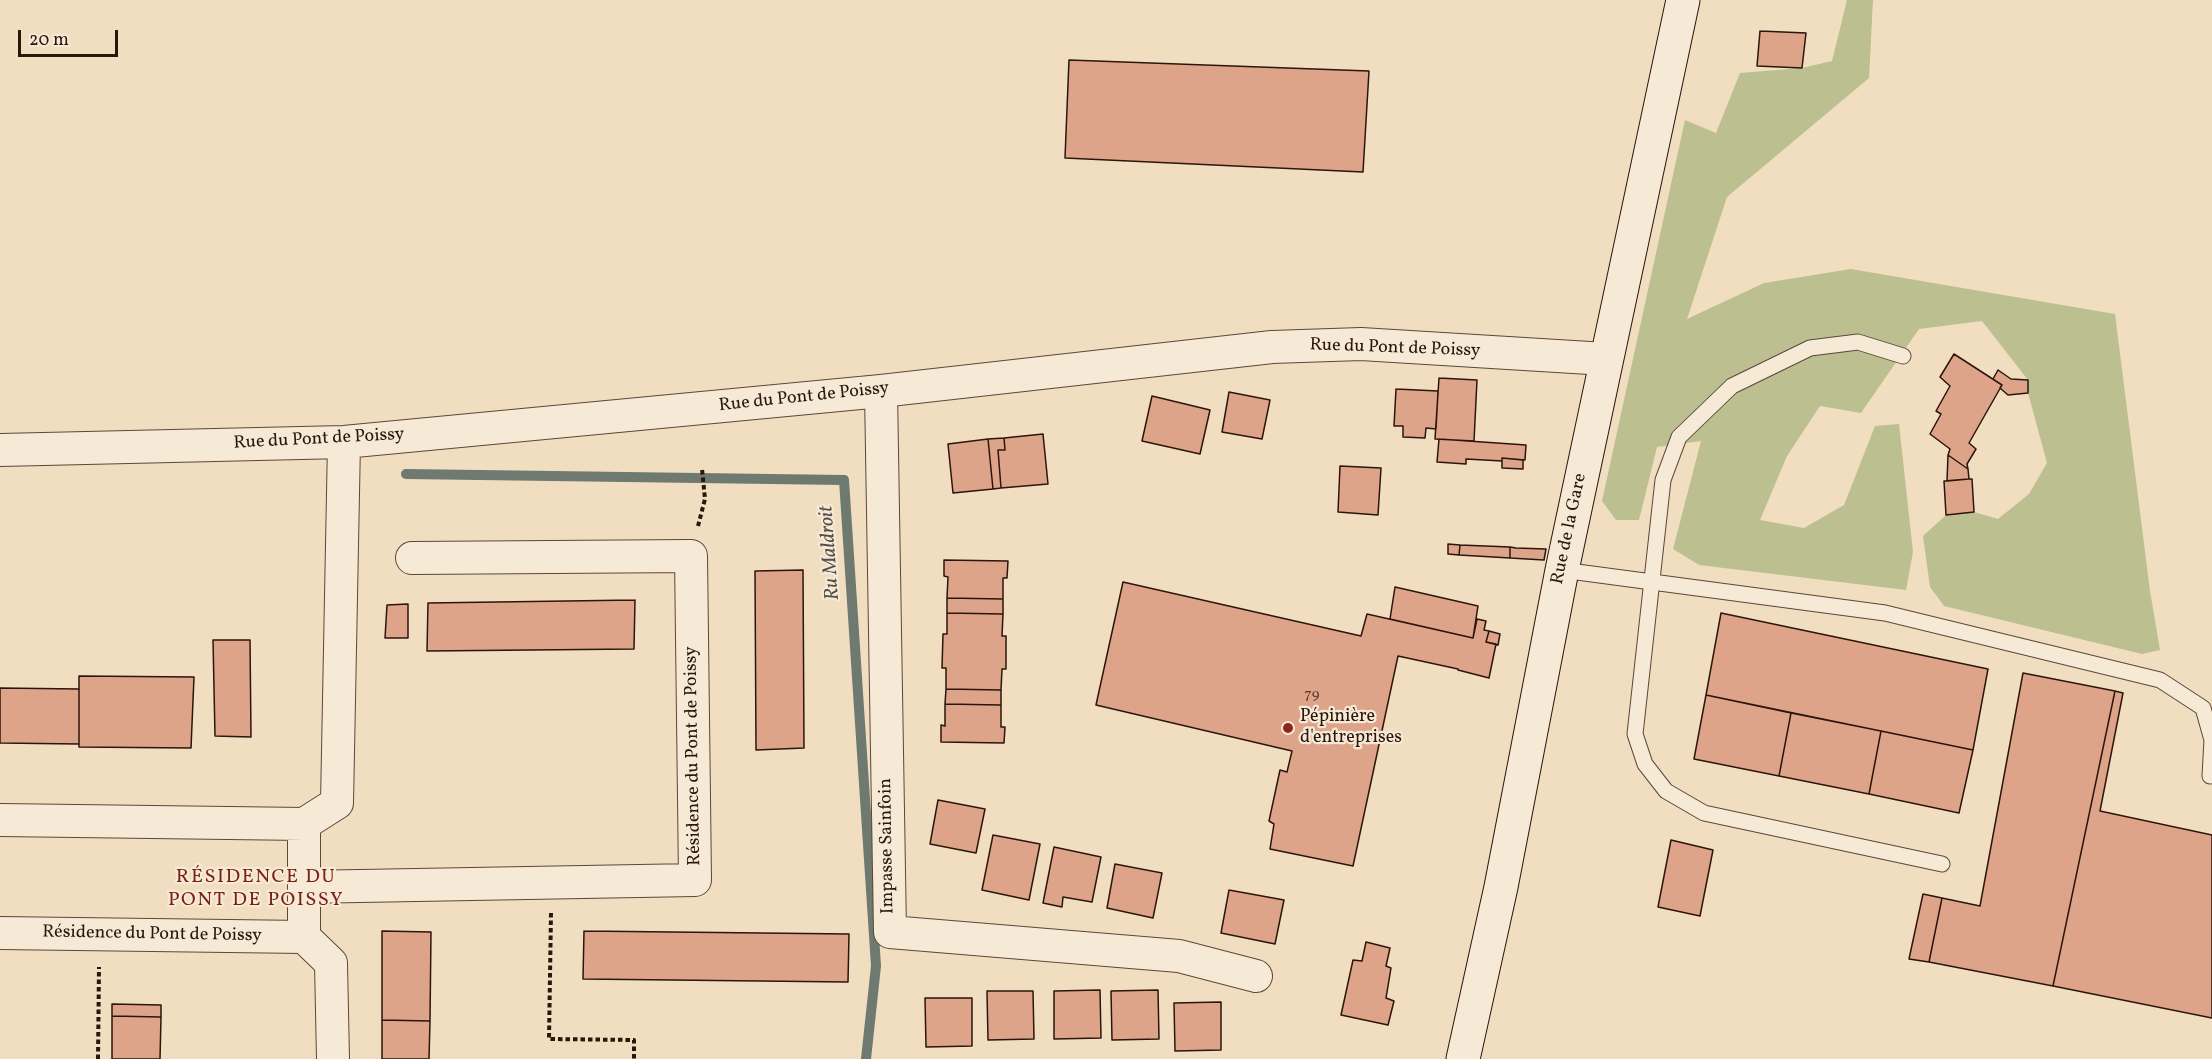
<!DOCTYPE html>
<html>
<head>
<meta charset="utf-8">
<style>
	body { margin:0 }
	#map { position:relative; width:2212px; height:1059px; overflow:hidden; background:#f1ddc0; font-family:Vollkorn,serif }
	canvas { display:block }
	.scale { position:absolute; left:18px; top:30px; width:100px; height:27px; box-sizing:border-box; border:3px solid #2b150c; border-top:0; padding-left:8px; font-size:18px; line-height:21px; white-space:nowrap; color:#2b150c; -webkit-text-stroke:4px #f6e9d6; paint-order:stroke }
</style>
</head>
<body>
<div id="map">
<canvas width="2212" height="1059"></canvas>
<div class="scale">20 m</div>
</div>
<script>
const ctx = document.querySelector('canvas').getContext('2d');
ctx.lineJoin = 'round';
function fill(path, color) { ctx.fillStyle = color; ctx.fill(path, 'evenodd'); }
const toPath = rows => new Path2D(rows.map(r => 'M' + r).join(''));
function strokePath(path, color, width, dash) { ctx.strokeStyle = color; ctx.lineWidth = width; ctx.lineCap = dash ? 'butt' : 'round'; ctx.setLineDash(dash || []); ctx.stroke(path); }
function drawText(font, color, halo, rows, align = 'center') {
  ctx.font = font + ' Vollkorn,serif'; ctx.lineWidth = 4.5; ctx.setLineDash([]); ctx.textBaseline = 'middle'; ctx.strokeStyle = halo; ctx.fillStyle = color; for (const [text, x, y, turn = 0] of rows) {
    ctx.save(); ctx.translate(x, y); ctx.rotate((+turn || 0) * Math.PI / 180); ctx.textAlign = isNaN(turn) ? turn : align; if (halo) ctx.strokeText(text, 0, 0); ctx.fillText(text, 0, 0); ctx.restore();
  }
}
const green = toPath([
	[1847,0,1873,0,1869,78,1727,197,1687,319,1764,283,1851,269,2115,314,2150,591,2160,650,2142,654,1944,606,1930,587,1923,536,1946,515,1974,512,1998,519,2029,494,2047,463,2028,393,2028,380,1982,321,1919,329,1861,413,1820,406,1787,456,1760,520,1804,528,1844,505,1875,426,1899,424,1913,552,1906,590,1699,565,1673,549,1701,441,1657,447,1639,520,1616,520,1602,501,1685,120,1716,133,1740,73,1802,68,1832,61]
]);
const stream = toPath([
	[406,474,844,480,876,966,866,1059]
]);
const building = toPath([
	[1760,31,1806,33,1802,68,1757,66,1760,31],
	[1069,60,1369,71,1363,172,1065,158,1069,60],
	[1954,354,2002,385,1969,443,1976,449,1967,464,1968,469,1948,455,1950,449,1930,434,1941,414,1936,411,1950,386,1940,377,1954,354],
	[1998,370,2011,379,2028,380,2028,393,2008,395,2000,388,2002,385,1993,379,1998,370],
	[1439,378,1477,380,1474,441,1435,439,1439,378],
	[1396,389,1438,391,1436,429,1426,428,1425,438,1403,437,1403,426,1394,426,1396,389],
	[1229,392,1270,400,1262,439,1222,432,1229,392],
	[1152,396,1210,410,1200,454,1142,441,1152,396],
	[1043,434,1048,484,1001,488,998,450,1005,450,1004,438,1043,434],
	[1004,438,1005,450,998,450,1001,488,993,489,988,439,1004,438],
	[988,439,993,489,953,493,948,444,988,439],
	[1439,439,1526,445,1525,460,1502,458,1502,461,1466,459,1466,464,1437,462,1439,439],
	[1948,455,1968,469,1969,479,1947,481,1948,455],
	[1502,458,1523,460,1523,469,1502,468,1502,458],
	[1340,466,1381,468,1378,515,1338,512,1340,466],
	[1969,479,1972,479,1974,512,1946,515,1944,481,1969,479],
	[1448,544,1460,545,1459,555,1448,554,1448,544],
	[1460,545,1510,547,1510,558,1459,555,1460,545],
	[1510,547,1516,548,1546,549,1544,560,1510,558,1510,547],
	[944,560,1008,561,1007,578,1003,578,1003,599,947,598,948,577,944,576,944,560],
	[803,570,804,748,756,750,755,571,803,570],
	[1123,582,1361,636,1367,614,1473,638,1477,619,1486,621,1484,630,1489,631,1486,642,1496,644,1489,678,1458,670,1458,669,1398,656,1353,866,1270,849,1274,824,1269,821,1280,770,1287,772,1292,751,1096,705,1123,582],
	[1395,587,1478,606,1473,638,1390,619,1395,587],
	[947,598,1003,599,1003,614,947,613,947,598],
	[635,600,634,649,427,651,428,603,635,600],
	[408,604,408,638,385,638,387,605,408,604],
	[947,613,1003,614,1002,636,1006,636,1006,669,1002,669,1001,690,946,689,946,668,942,668,943,634,947,634,947,613],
	[1721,613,1988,669,1973,750,1706,695,1721,613],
	[1489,631,1500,634,1498,645,1486,642,1489,631],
	[213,640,250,640,251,737,215,736,213,640],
	[2023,673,2115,691,2053,986,1929,962,1942,898,1980,906,2023,673],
	[79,676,194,677,191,748,79,747,79,676],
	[0,688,79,689,79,744,0,743,0,688],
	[946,689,1001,690,1001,705,945,704,946,689],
	[2115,691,2123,693,2100,811,2212,835,2212,1018,2053,986,2115,691],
	[1706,695,1791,713,1779,776,1694,759,1706,695],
	[945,704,1001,705,1001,727,1005,727,1004,743,941,742,941,725,945,726,945,704],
	[1791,713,1881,731,1869,794,1779,776,1791,713],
	[1881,731,1973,750,1959,813,1869,794,1881,731],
	[938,800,985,809,976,853,930,844,938,800],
	[993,835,1040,844,1029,900,982,890,993,835],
	[1671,840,1713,850,1700,916,1658,907,1671,840],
	[1054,847,1101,857,1092,902,1063,897,1062,907,1043,903,1054,847],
	[1115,864,1162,873,1153,918,1107,908,1115,864],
	[1229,890,1284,900,1275,944,1221,933,1229,890],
	[1923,894,1942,898,1929,962,1909,959,1923,894],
	[382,931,431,932,430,1021,382,1020,382,931],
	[584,931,849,934,848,982,583,979,584,931],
	[1366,942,1390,948,1386,966,1391,968,1386,998,1394,1001,1388,1025,1341,1015,1353,960,1362,961,1366,942],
	[1100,990,1101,1038,1054,1039,1054,991,1100,990],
	[1158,990,1159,1039,1112,1040,1111,991,1158,990],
	[987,991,1033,991,1034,1039,988,1040,987,991],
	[925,998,972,998,972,1046,926,1047,925,998],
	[1221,1002,1221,1050,1175,1051,1174,1003,1221,1002],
	[112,1004,161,1005,161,1017,112,1016,112,1004],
	[112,1016,161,1017,160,1059,112,1059,112,1016],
	[382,1020,430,1021,429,1059,382,1059,382,1020]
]);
const path = toPath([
	[698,526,705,499,702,469],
	[551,913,549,1039,634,1040,634,1059],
	[98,1059,99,967]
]);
const lane = toPath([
	[1903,356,1858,342,1810,348,1732,386,1679,437,1663,480,1635,734,1645,764,1666,791,1704,813,1942,864],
	[1562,570,1885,613,2160,680,2203,708,2212,740,2210,776]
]);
const street = toPath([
	[881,391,890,932,1179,956,1256,976],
	[0,450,344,442,881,391,1272,347,1361,344,1606,359],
	[0,820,304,824,337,803,344,442],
	[304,824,304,937,331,963,333,1059],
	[304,887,695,880,691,556,412,558],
	[0,933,304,937]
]);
const secondary = toPath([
	[1463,1059,1501,887,1562,570,1683,0]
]);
const markers = [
	[1288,728,6,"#8f2418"]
];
const numberNames = [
	["79",1312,695]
];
const streetNames = [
	["Rue du Pont de Poissy",1395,349,2],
	["Rue du Pont de Poissy",804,398,-6],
	["Rue du Pont de Poissy",319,440,-3],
	["Rue de la Gare",1570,529,-78],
	["Résidence du Pont de Poissy",694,756,-91],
	["Impasse Sainfoin",888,846,-91],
	["Résidence du Pont de Poissy",152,935,1]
];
const poiNames = [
	["Pépinière",1300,718],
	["d'entreprises",1300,739]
];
const waterNames = [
	["Ru Maldroit",831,553,-94]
];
const neighbourhoodNames = [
	["RÉSIDENCE DU",256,878],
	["PONT DE POISSY",256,901]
];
fill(green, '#bcc091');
strokePath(stream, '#6e7970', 10);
fill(building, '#dea48a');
strokePath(building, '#2b150c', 1.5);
strokePath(lane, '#5c4739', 17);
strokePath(street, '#5c4739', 34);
strokePath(secondary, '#2b150c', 35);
strokePath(path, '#2b150c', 4, [4.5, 3]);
strokePath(lane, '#f6e9d6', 15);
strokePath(street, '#f6e9d6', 32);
strokePath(secondary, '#f6e9d6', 33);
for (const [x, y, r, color] of markers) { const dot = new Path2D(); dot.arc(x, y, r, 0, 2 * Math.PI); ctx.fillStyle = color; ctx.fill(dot); strokePath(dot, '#f6e9d6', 2); }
drawText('15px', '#58392c', null, numberNames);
drawText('18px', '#2b150c', '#f6e9d6', streetNames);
drawText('18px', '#2b150c', '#f6e9d6', poiNames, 'left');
drawText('italic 20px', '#524f46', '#f6e9d6', waterNames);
ctx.letterSpacing = '1.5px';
drawText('20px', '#7a1f14', '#f6e9d6', neighbourhoodNames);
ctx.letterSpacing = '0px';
</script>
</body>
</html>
